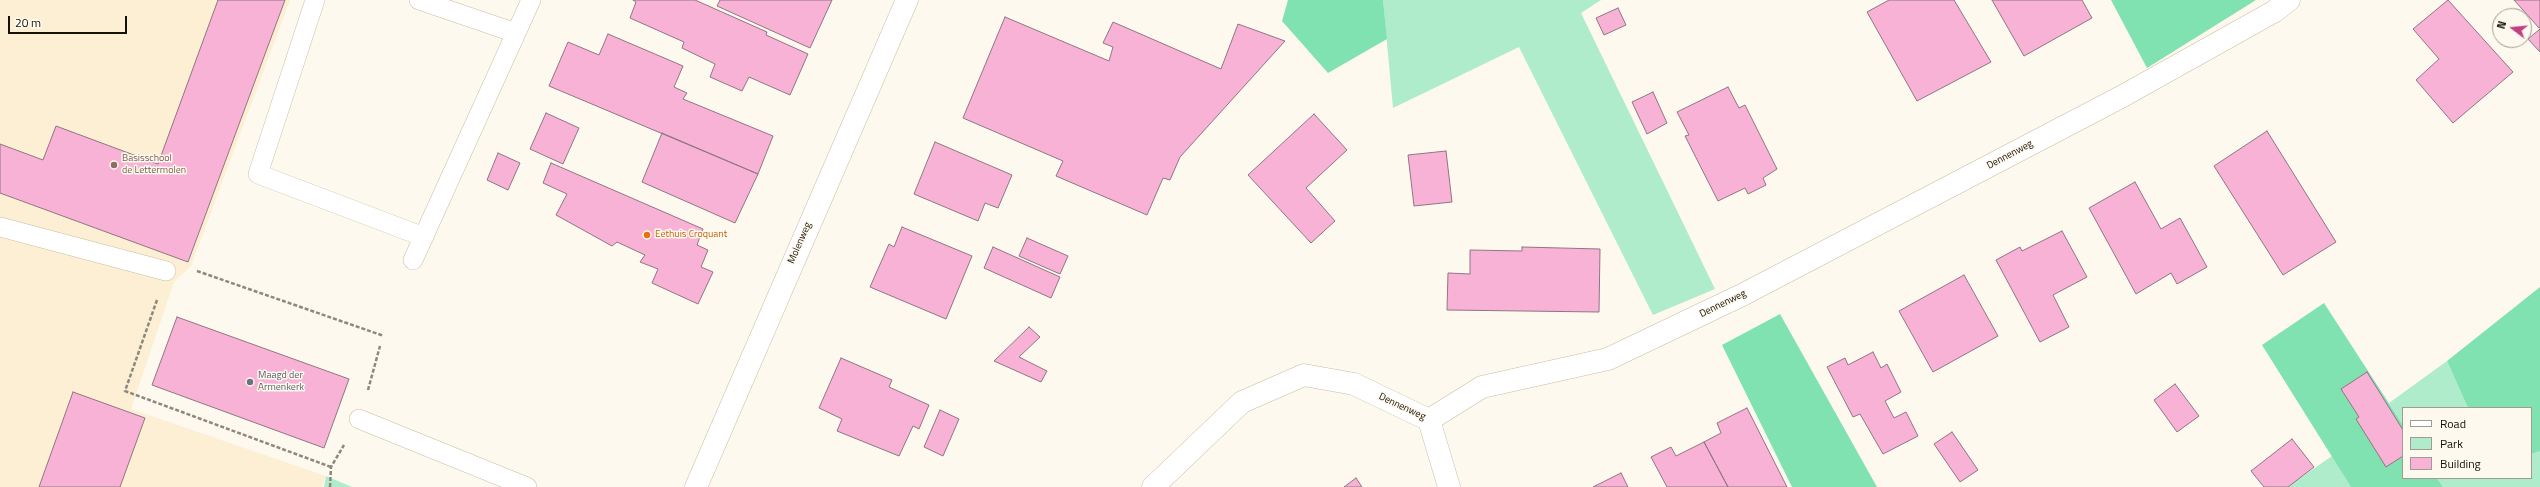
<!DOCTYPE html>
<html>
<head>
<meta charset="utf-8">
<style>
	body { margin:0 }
	#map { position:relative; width:2540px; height:487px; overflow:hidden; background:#fef9ee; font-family:"Titillium Web",sans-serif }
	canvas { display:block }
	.legend { position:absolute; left:2402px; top:407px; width:130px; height:72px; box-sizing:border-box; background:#fef9ee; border:1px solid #a19c92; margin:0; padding:5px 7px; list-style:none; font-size:12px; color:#161108 }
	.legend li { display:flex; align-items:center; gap:8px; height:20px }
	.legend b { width:20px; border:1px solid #a19c92 }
	.north { position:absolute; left:2492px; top:8px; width:40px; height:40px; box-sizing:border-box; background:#fef9ee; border:1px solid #a19c92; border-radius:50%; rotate:286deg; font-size:11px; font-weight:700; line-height:16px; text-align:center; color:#161108 }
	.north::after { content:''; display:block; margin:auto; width:14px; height:18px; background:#c44084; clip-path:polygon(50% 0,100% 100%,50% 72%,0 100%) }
	.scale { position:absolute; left:8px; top:16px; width:119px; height:18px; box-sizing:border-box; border:2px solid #161108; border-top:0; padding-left:5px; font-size:12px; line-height:14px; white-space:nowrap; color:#161108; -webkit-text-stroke:3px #fef9ee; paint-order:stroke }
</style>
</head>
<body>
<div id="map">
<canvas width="2540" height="487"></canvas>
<ul class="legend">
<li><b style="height:5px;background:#fff"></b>Road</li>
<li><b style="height:11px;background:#aeeccb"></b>Park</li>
<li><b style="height:11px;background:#f8b2d5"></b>Building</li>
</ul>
<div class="north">N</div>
<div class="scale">20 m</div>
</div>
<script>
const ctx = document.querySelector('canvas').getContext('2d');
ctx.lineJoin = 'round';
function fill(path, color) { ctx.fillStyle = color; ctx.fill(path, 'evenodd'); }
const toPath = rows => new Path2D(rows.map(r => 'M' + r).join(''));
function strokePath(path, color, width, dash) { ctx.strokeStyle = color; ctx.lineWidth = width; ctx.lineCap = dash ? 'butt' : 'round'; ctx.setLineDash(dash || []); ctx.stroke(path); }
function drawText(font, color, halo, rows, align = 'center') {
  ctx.font = font + ' "Titillium Web",sans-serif'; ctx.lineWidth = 3; ctx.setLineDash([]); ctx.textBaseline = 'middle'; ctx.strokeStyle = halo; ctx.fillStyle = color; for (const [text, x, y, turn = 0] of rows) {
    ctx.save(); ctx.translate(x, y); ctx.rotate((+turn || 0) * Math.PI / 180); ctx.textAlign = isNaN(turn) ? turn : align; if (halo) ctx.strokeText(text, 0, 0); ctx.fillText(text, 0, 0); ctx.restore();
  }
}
const built = toPath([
	[0,0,290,0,191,266,174,282,131,409,326,476,322,487,0,487]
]);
const green = toPath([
	[1383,0,1601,0,1581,13,1715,289,1653,315,1519,47,1393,108],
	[2447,361,2468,408,2403,408,2403,425,2389,403],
	[2540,451,2540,487,2443,487,2437,478,2531,478,2531,454],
	[2332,456,2351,487,2287,487],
	[326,476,352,487,324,487]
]);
const forest = toPath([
	[1288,0,1383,0,1387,39,1328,73,1282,21],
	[2111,0,2256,0,2147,68],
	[2540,287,2540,451,2531,454,2531,408,2468,408,2447,361],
	[2324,303,2403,425,2403,478,2437,478,2443,487,2351,487,2262,345],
	[1780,314,1877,487,1792,487,1722,345]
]);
const building = toPath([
	[218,0,285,0,188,262,0,193,0,144,43,160,56,126,158,164,218,0],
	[633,0,695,0,767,32,766,35,808,54,790,95,749,77,742,91,710,77,715,64,682,48,684,42,630,18,636,2,633,0],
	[720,0,832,0,810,48,717,6,720,0],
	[1889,0,1954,0,1991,62,1917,101,1867,12,1889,0],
	[1992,0,2082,0,2092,18,2024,56,1992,0],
	[2448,0,2513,72,2453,123,2416,80,2439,59,2413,29,2448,0],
	[2514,0,2540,0,2540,27,2539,28,2514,0],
	[1618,8,1626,25,1604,35,1596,18,1618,8],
	[1005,17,1109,61,1113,47,1103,43,1113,22,1221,69,1238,24,1285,41,1180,157,1170,180,1163,178,1147,215,1056,176,1063,161,963,118,1005,17],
	[2540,29,2540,52,2528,39,2540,29],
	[608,34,683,66,674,87,687,93,683,99,773,136,758,174,549,86,568,42,599,55,608,34],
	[1728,87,1739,108,1745,105,1777,169,1763,178,1766,185,1748,194,1745,188,1718,201,1685,136,1689,135,1677,112,1728,87],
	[1653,92,1667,123,1647,134,1632,102,1653,92],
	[546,113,579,128,563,164,530,149,546,113],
	[1314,114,1347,150,1306,188,1335,221,1311,243,1248,175,1314,114],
	[2267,131,2336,242,2283,275,2214,166,2267,131],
	[662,133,758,174,735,223,642,182,662,133],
	[935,142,1012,175,998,208,985,203,978,221,914,194,935,142],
	[1446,151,1452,202,1414,206,1408,155,1446,151],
	[498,153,520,163,508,190,487,180,498,153],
	[551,163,703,229,697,245,708,250,701,267,713,272,698,304,652,283,658,269,640,262,645,255,617,242,612,246,556,215,567,194,543,183,551,163],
	[2135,182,2161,229,2180,218,2207,267,2177,284,2171,273,2136,294,2089,208,2135,182],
	[902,227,972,256,946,319,870,287,889,244,894,247,902,227],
	[2062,231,2087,277,2053,295,2069,327,2040,342,1996,260,2020,247,2022,251,2062,231],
	[1027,238,1068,256,1060,274,1019,256,1027,238],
	[993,247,1060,277,1051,298,984,268,993,247],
	[1522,247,1600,249,1599,312,1447,310,1448,273,1470,274,1470,250,1522,251,1522,247],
	[1964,275,1998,336,1933,372,1899,311,1964,275],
	[177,317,349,379,324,448,152,385,177,317],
	[1029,327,1040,337,1019,357,1047,371,1041,382,994,361,1029,327],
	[1873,352,1881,368,1887,364,1901,392,1885,401,1894,418,1906,412,1918,436,1883,454,1860,414,1853,417,1827,367,1845,358,1848,365,1873,352],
	[841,358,892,380,889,387,929,405,919,429,913,426,899,456,837,431,842,419,819,408,841,358],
	[2367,372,2403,430,2403,456,2386,467,2356,419,2359,417,2341,389,2367,372],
	[2175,384,2199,416,2177,432,2154,400,2175,384],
	[73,392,145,418,120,487,39,487,73,392],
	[1747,408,1787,487,1728,487,1704,442,1721,433,1717,423,1747,408],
	[940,410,959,419,943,456,924,447,940,410],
	[1952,432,1978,470,1960,482,1934,444,1952,432],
	[2292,439,2314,467,2288,487,2264,487,2251,471,2292,439],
	[1704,442,1728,487,1667,487,1651,457,1671,447,1676,456,1704,442],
	[1621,473,1628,487,1593,487,1621,473],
	[1356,478,1362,487,1344,487,1356,478]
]);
const path = toPath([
	[197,271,384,336],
	[157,300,125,391,331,467],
	[368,390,380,346],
	[330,487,331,467,344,445]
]);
const service = toPath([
	[315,0,258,174,424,237],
	[419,0,516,33],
	[0,227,166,271],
	[413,260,531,0],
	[359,419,527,487]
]);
const minor = toPath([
	[1429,420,1482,387,1608,359,1742,295,2121,97,2275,11,2289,0],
	[1429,420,1449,487],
	[1153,487,1242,402,1304,375,1354,384,1429,420]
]);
const tertiary = toPath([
	[696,487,907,0]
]);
const markers = [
	[114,165,4,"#8d6e63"],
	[647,235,4,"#e8710a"],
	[250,382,4,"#6b7280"]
];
const streetNames = [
	["Dennenweg",2010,155,-28],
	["Molenweg",800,243,-66],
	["Dennenweg",1723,304,-26],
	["Dennenweg",1402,407,25]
];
const educationNames = [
	["Basisschool",122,159],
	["de Lettermolen",122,171]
];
const foodNames = [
	["Eethuis Croquant",655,235]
];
const worshipNames = [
	["Maagd der",258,376],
	["Armenkerk",258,388]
];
fill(built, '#fdefd3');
fill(green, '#aeeccb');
fill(forest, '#80e2b1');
fill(building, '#f8b2d5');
strokePath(building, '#907582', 1);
strokePath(service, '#cabda2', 20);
strokePath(minor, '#cabda2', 23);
strokePath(tertiary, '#cabda2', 23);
strokePath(path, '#8d887e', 2.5, [4, 2]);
strokePath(service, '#fff', 19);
strokePath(minor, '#fff', 22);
strokePath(tertiary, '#fff', 22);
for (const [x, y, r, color] of markers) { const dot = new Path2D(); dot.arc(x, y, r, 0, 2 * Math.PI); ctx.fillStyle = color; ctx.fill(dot); strokePath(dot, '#fef9ee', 1.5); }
drawText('10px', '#161108', '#fef9ee', streetNames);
drawText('10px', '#785e54', '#fef9ee', educationNames, 'left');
drawText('10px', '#c56008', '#fef9ee', foodNames, 'left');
drawText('10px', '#5b616d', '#fef9ee', worshipNames, 'left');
</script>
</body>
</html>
